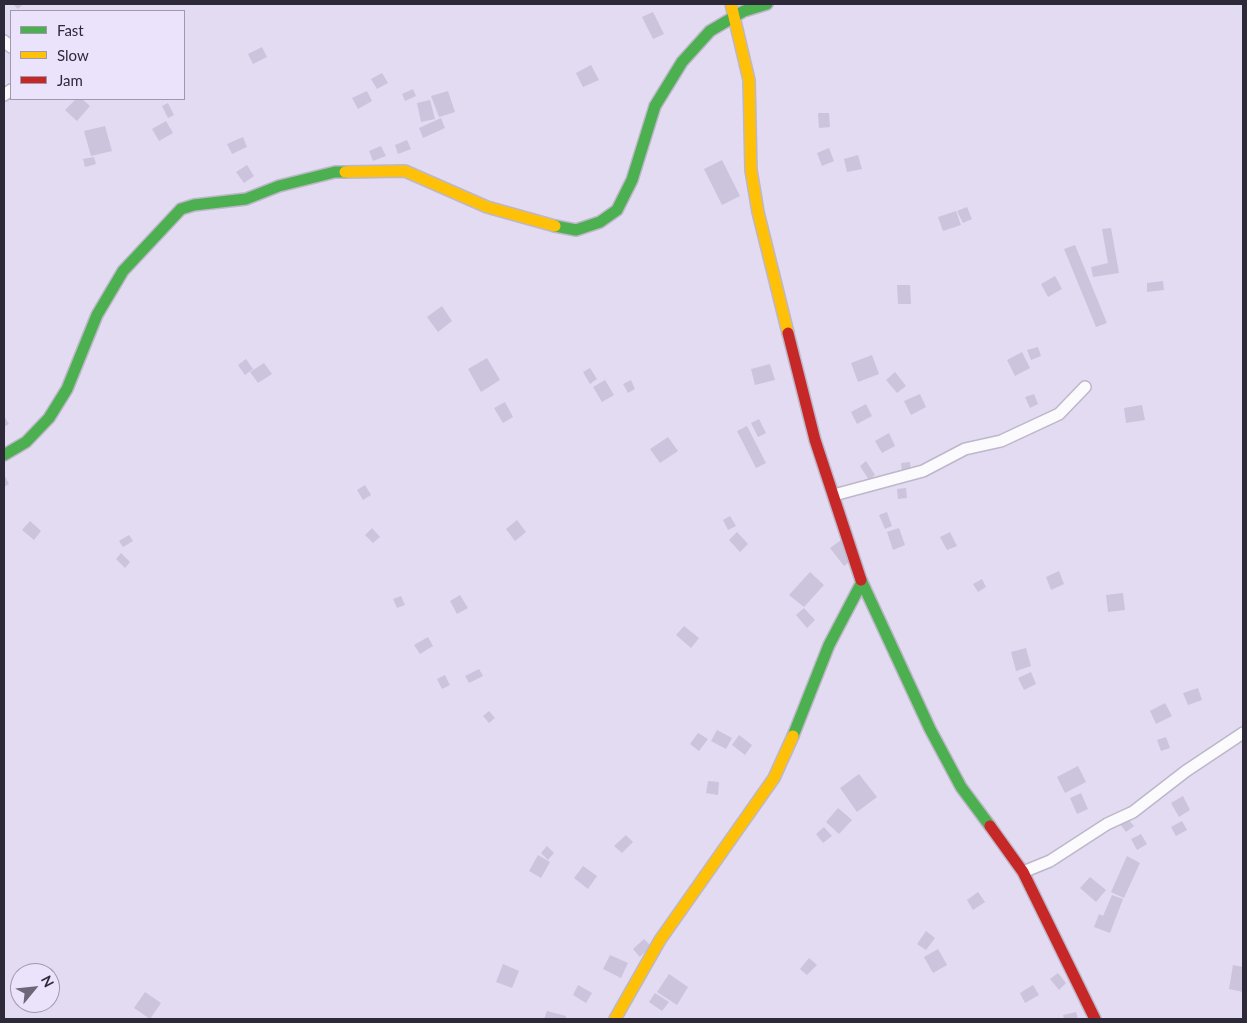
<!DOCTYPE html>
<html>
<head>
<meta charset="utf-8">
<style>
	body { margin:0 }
	#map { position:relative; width:1247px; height:1023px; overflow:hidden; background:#e2dbf2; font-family:Lato,sans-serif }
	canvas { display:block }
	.frame { position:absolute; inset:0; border:5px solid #2e2939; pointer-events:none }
	.legend { position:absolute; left:10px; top:10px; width:175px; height:90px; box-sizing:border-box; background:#eae3fb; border:1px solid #9f99ad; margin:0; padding:6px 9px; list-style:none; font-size:15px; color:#2e2939 }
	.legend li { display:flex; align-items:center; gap:10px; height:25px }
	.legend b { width:25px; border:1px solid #9f99ad }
	.north { position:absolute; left:10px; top:963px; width:50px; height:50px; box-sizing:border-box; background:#eae3fb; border:1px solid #9f99ad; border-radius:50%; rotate:62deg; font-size:14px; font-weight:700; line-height:20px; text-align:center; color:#2e2939 }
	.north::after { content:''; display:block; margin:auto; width:18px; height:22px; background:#6d677a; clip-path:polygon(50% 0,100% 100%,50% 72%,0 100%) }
</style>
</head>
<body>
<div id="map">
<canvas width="1247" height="1023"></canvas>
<div class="frame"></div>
<ul class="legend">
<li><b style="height:6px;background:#4caf50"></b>Fast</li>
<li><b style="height:6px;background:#ffc107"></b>Slow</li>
<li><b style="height:6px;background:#c62828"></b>Jam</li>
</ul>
<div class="north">N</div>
</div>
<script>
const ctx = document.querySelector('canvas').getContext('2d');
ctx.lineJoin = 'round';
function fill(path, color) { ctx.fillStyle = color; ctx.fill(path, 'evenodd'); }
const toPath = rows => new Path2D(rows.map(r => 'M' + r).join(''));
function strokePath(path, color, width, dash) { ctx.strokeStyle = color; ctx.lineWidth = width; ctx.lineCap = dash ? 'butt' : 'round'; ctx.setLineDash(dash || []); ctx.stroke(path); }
const building = toPath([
	[13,4,23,4,18,9],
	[653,12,664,34,653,39,642,17],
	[262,47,267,57,253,64,248,54],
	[591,65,599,80,583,87,576,73],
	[382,73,388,83,377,89,371,79],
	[413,89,416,96,405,101,402,94],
	[367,91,372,101,358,109,352,98],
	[448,91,455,112,439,117,431,96],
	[76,99,82,99,90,106,77,121,65,110],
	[430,100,435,119,421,122,417,103],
	[168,103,174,115,168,118,162,106],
	[818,113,829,113,830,127,819,128],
	[441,118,445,128,423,138,419,128],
	[166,121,173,133,159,141,152,129],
	[105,126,112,151,91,156,84,131],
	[243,137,247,147,232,154,227,144],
	[407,140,411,149,398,154,395,145],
	[381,146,386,156,373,161,369,151],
	[829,148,834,161,822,166,817,153],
	[858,155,862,169,847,172,844,159],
	[94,157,96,164,85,167,83,159],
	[722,160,740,196,722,205,704,169],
	[247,165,254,176,244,183,236,172],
	[967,207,972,219,963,223,957,211],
	[956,211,961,225,943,231,938,217],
	[1111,228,1119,273,1093,277,1091,267,1108,263,1102,229],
	[1075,245,1107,323,1096,327,1064,249],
	[1055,276,1062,289,1048,297,1041,284],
	[1163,281,1164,290,1147,292,1147,283],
	[897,285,910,285,911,304,898,304],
	[442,306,452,321,438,332,427,317],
	[1038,347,1041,356,1031,360,1027,350],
	[1022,352,1030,368,1015,376,1007,360],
	[872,355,879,374,858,382,851,363],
	[487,358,500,380,481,392,468,369],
	[246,359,253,369,245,375,238,365],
	[264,363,272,374,258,383,250,372],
	[770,364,775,380,755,385,751,369],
	[590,368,597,379,590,384,583,372],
	[895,372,906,386,897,393,886,380],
	[605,380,614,395,602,402,593,387],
	[631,380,635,389,628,393,623,384],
	[920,394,926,407,911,415,904,401],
	[1034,394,1038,404,1030,408,1025,397],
	[505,402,513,417,503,423,494,408],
	[866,404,872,416,857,424,851,412],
	[1142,405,1145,420,1126,423,1124,408],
	[4,416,9,424,4,427],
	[759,419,766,433,758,437,751,423],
	[747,426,766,463,756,468,737,431],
	[889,433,895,446,882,453,875,441],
	[668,437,678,451,660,463,650,449],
	[866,461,875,475,869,480,860,466],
	[910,462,911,470,902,472,901,463],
	[4,474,9,484,4,487],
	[365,485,371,495,363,500,357,490],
	[906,488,907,498,898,499,897,489],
	[887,512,892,526,885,529,879,515],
	[730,516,736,526,728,530,723,520],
	[517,520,526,532,515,541,506,529],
	[30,521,41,531,34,540,22,530],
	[372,528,380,537,373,543,365,535],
	[899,528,905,545,893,550,887,532],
	[737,532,748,544,740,552,729,540],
	[950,532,957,546,947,550,940,537],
	[129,535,133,541,123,547,119,541],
	[841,540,854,558,844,566,830,548],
	[121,553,130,562,125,568,116,559],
	[1059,571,1064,584,1051,590,1046,577],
	[810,572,824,585,804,607,789,595],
	[982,579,986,587,978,592,973,584],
	[1123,593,1125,610,1108,612,1106,595],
	[460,595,468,608,457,614,450,601],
	[401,596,405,605,397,608,393,599],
	[804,608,815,620,807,628,796,615],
	[684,626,699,638,691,648,676,635],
	[428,637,433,646,420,654,414,645],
	[1026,648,1031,666,1016,671,1011,652],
	[479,669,483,676,469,683,465,676],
	[1031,672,1036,684,1024,690,1018,678],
	[445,675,450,685,442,689,437,679],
	[1198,688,1202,700,1188,705,1183,693],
	[1165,703,1172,716,1156,724,1150,711],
	[489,711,495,718,489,723,483,716],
	[717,730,732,738,726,749,711,741],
	[698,733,708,739,699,751,690,744],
	[739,735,752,745,745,755,732,745],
	[1166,737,1170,748,1161,751,1157,740],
	[1078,766,1086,782,1065,793,1057,777],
	[859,774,877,797,857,812,840,788],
	[708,781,719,782,718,795,706,793],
	[1081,793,1088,809,1077,814,1070,798],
	[1183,796,1190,810,1179,817,1171,803],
	[838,808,852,820,839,834,826,822],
	[1127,818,1134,826,1126,832,1120,824],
	[1182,821,1187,830,1176,836,1171,827],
	[824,827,832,836,823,843,816,834],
	[1141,834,1147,844,1137,850,1131,839],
	[626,835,633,842,622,853,614,846],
	[547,846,554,853,548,860,541,853],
	[538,855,550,862,541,878,529,871],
	[1127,856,1140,863,1124,898,1111,892],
	[583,866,597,876,588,889,574,878],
	[1090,877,1106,890,1096,902,1080,888],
	[978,892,985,902,973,910,967,900],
	[1112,895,1123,899,1110,933,1094,927,1099,914,1103,916],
	[926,931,935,938,926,950,917,944],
	[644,939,651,946,640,957,633,949],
	[938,949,947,965,933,973,924,957],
	[610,955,628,963,621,978,603,969],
	[809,958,817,965,807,975,800,969],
	[503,964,519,971,512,988,496,982],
	[1233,965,1243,967,1243,992,1229,989],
	[1058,973,1066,983,1059,990,1050,979],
	[669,974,688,987,677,1005,657,992],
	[578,985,592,993,586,1003,573,995],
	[1033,985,1039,995,1025,1003,1020,993],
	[145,992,161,1003,150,1019,134,1008],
	[655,993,669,1002,662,1011,649,1002],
	[547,1011,566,1016,566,1019,544,1019],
	[1076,1012,1078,1019,1064,1019,1063,1015]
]);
const street = toPath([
	[4,41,11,47],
	[4,95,11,90],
	[834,495,923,471,965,449,1001,441,1059,414,1085,387],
	[1023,872,1050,861,1107,824,1133,812,1186,771,1243,733]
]);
const fast = toPath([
	[555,226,576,230,600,222,617,210,632,180,655,106,682,62,710,31,744,11,767,4],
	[4,455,26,442,49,418,67,389,97,315,123,271,181,209,194,205,246,199,279,186,335,172,345,172],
	[861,580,930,729,961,787,990,826],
	[793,736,829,645,862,582]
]);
const slow = toPath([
	[731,4,749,80,751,170,758,212,788,333],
	[345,172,405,171,487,207,555,226],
	[615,1019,660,940,774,778,793,736]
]);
const jam = toPath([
	[788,333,815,440,861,580],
	[990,826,1023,872,1095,1019]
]);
fill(building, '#cbc4dc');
strokePath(street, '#bdb7c9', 14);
strokePath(fast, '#bdb7c9', 14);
strokePath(slow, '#bdb7c9', 14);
strokePath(jam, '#bdb7c9', 14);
strokePath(street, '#fbfafd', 11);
strokePath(fast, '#4caf50', 11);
strokePath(slow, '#ffc107', 11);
strokePath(jam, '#c62828', 11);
</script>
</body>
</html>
